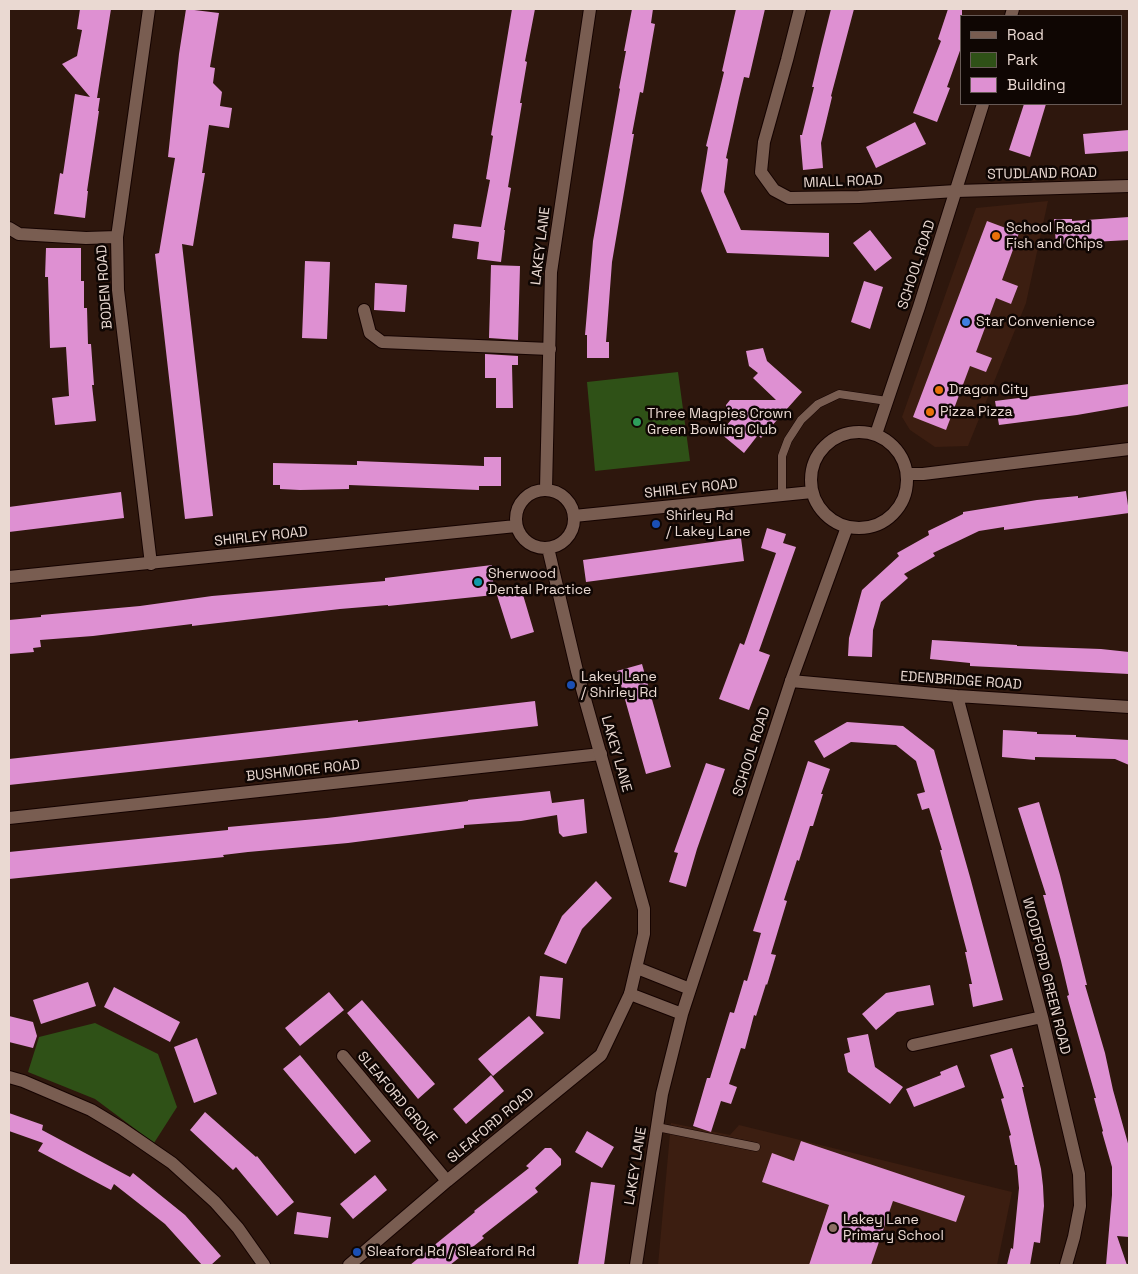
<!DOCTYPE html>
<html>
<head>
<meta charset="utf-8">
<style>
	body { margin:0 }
	#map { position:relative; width:1138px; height:1274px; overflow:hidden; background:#2e170d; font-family:"Space Grotesk",sans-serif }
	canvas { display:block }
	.frame { position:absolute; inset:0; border:10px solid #ead9d2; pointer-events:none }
	.legend { position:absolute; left:960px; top:15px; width:162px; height:90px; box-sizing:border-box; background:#0f0603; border:1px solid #675a56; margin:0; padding:6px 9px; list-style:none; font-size:15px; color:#ead9d2 }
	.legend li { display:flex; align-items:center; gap:10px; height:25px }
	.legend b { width:25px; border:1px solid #675a56 }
</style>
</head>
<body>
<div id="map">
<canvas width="1138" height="1274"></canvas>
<div class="frame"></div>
<ul class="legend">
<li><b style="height:6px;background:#795d51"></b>Road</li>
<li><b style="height:14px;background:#2f5117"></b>Park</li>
<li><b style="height:14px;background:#de90d2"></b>Building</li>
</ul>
</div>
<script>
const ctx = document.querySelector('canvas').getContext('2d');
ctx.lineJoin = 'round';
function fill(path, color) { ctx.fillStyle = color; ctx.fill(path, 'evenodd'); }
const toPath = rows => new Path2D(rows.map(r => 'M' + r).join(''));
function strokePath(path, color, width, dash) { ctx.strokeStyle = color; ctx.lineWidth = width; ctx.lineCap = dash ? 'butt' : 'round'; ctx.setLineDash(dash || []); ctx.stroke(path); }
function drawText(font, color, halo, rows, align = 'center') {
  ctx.font = font + ' "Space Grotesk",sans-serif'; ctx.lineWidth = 5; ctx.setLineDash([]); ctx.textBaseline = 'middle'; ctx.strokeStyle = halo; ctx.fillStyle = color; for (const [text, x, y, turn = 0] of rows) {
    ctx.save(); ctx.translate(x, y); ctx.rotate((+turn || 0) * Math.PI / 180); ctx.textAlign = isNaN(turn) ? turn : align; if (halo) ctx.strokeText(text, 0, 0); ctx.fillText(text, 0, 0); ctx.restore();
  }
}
const built = toPath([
	[1048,201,1026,303,968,446,935,447,910,430,902,417,976,208],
	[671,1123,730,1135,739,1125,1012,1192,997,1265,658,1265]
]);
const green = toPath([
	[678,372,690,461,595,471,587,382],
	[95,1023,158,1054,177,1107,154,1143,95,1099,28,1072,39,1037]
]);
const building = toPath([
	[80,9,111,9,97,98,100,98,98,111,99,111,87,191,88,191,85,218,54,214,60,173,63,174,75,94,90,97,62,64,77,56,82,30,77,29],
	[186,9,219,13,210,67,215,68,213,83,222,92,220,106,232,108,229,128,209,125,202,173,205,173,193,246,182,244,213,516,185,519,155,254,159,253,175,158,168,157,179,54],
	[512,9,535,9,525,61,527,62,520,103,522,103,508,187,511,188,504,230,505,230,501,262,477,259,479,242,452,238,454,224,481,227,490,180,486,179,493,136,491,135],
	[632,9,653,9,651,23,655,24,643,93,640,92,632,134,634,134,612,262,606,342,609,342,609,358,587,358,587,335,585,335,593,241,620,89,619,88,626,51,624,51],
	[736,9,765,9,749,78,744,77,739,98,726,158,728,159,724,192,741,230,829,233,829,257,727,253,701,191,708,147,706,146,724,72,722,71],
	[831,9,854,9,831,96,832,97,821,143,823,168,803,170,800,135,802,135,814,87,812,87,821,49],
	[948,9,962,9,962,45,947,87,950,88,937,122,913,113,941,41,938,39],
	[1024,104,1046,104,1030,157,1009,150],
	[915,122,926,144,876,168,866,147],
	[1129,130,1129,151,1085,154,1083,134],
	[1129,217,1129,240,1056,244,1054,219,1072,219,1072,221],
	[987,221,1019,233,1002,280,1018,286,1011,304,996,298,976,352,992,358,986,372,970,366,946,430,913,417],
	[870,230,892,258,875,271,853,243],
	[46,248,81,248,81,281,84,281,84,308,87,308,88,344,91,344,94,385,92,385,96,421,55,425,52,398,69,396,66,347,50,348,48,277,45,277],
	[305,261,330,262,327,339,302,338],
	[491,265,520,266,518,340,489,338],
	[864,281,883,287,870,329,851,322],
	[375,283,407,285,405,312,374,310],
	[763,348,767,361,802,392,761,438,758,435,744,453,720,433,732,419,726,411,726,405,730,400,776,400,753,378,758,373,749,366,746,351],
	[485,354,518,356,518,365,512,365,513,408,496,408,496,378,485,378],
	[1129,384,1129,406,1077,415,999,425,995,401],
	[484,457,501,457,501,486,479,486,479,490,349,485,349,489,300,490,280,489,280,485,273,485,273,463,357,465,357,461,484,466],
	[1126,491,1129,513,1004,530,1004,527,979,531,933,553,935,556,904,574,908,578,881,602,873,630,872,657,848,656,849,638,862,590,899,556,897,553,929,535,928,531,963,514,963,512,1037,500,1078,496,1078,498],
	[121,492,124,518,9,532,9,507],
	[767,528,786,534,783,543,796,547,759,651,770,655,749,710,719,699,740,643,744,645,776,553,761,548],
	[741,538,744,561,586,582,583,560],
	[492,565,494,595,388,606,388,605,340,609,192,626,192,624,93,636,40,640,41,647,33,648,34,652,9,654,9,620,41,617,41,615,140,606,212,596,385,581,385,578],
	[521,588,534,632,511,639,497,595],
	[932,640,1017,645,1017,646,1101,649,1129,652,1129,674,970,666,970,663,930,659],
	[642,664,671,767,646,774,617,671],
	[535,701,538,726,268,757,9,785,9,759,358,720,358,722],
	[847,722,903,726,934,750,970,877,1003,1000,973,1007,969,984,972,984,965,952,967,952,940,850,942,850,929,808,922,810,917,794,925,792,916,761,896,745,851,742,824,758,814,741],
	[1003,730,1037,732,1037,734,1076,735,1076,737,1129,740,1129,765,1115,759,1035,757,1035,760,1002,757],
	[808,761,830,769,821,794,823,794,813,826,810,826,799,861,797,860,784,900,787,901,771,954,776,955,767,985,766,984,756,1016,754,1015,745,1049,741,1048,729,1084,737,1087,731,1104,721,1101,711,1132,693,1126,707,1078,710,1078,730,1012,734,1013,744,980,747,981,752,964,761,933,753,931],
	[706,763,725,769,697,849,686,887,669,882,678,853,674,852],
	[550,791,552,803,584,799,587,833,563,837,559,833,557,815,521,821,464,825,464,828,348,843,248,852,223,855,224,857,9,879,9,852,228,830,228,827,327,818,468,801,468,800],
	[1039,802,1060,875,1087,985,1085,985,1105,1053,1113,1090,1129,1147,1129,1237,1117,1236,1127,1265,1106,1265,1112,1195,1112,1167,1102,1132,1103,1131,1094,1098,1096,1098,1067,996,1069,995,1061,961,1043,895,1046,895,1018,808],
	[596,881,612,898,582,929,566,964,544,954,562,916],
	[540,976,563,978,560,1019,536,1016],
	[88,982,96,1006,41,1024,33,1000],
	[930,985,934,1005,897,1012,876,1030,862,1014,886,993],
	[114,987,180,1022,170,1042,104,1007],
	[329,992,344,1010,300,1046,285,1028],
	[362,1000,435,1084,418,1099,347,1013],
	[9,1016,33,1022,37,1036,33,1048,9,1042],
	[529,1016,544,1033,493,1076,478,1059],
	[868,1034,875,1067,903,1087,890,1104,848,1072,844,1054,850,1052,847,1038],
	[197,1038,217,1094,194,1103,174,1047],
	[1012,1048,1024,1087,1022,1087,1041,1169,1043,1186,1044,1206,1040,1243,1034,1242,1030,1265,1007,1265,1011,1248,1013,1249,1019,1188,1017,1165,1015,1165,1009,1136,1011,1135,1001,1099,1004,1098,990,1055],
	[300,1055,371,1141,355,1154,283,1069],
	[957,1065,965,1087,914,1107,906,1089,941,1075,940,1072],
	[491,1075,504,1091,466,1124,453,1109],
	[205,1112,256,1157,257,1156,294,1202,277,1216,236,1167,233,1170,190,1130],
	[9,1113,43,1125,42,1130,130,1177,133,1173,185,1215,221,1256,211,1265,202,1265,165,1224,114,1184,111,1190,38,1151,43,1143,9,1131],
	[587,1131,614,1147,602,1168,575,1152],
	[801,1141,965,1196,956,1222,893,1201,871,1265,809,1265,829,1205,762,1182,772,1153,794,1161],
	[545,1148,551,1148,561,1159,561,1165,535,1188,538,1192,482,1236,484,1238,450,1265,410,1265,475,1212,474,1211,529,1168,526,1166],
	[375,1175,387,1190,353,1219,340,1204],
	[591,1182,615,1185,604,1265,578,1265],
	[297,1212,331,1217,328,1238,294,1234]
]);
const service = toPath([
	[782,494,782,456,788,440,801,420,818,404,839,394,887,401],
	[657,1127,756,1147]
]);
const minor = toPath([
	[149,9,117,237,118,290,151,564],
	[800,9,787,60,764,142,761,172,774,190,789,198,859,197,956,191,1129,186],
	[9,228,19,234,86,238,117,237],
	[364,310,370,333,382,342,550,349],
	[791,681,957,696,1129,707],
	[957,696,1042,1017,1079,1174,1080,1206,1074,1237,1066,1265],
	[9,818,601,754],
	[913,1045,1042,1017],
	[343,1056,447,1181],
	[9,1077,23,1081,91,1110,121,1128,172,1163,215,1202,238,1228,264,1265],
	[349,1265,447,1181,601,1055,630,994]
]);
const tertiary = toPath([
	[1011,16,1013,9],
	'811 480a48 48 0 1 1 96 0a48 48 0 1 1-96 0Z',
	[876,434,919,307,983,104],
	[908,474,923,474,1129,449],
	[546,489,551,272,590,9],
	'516 519a29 29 0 1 1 58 0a29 29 0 1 1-58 0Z',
	[574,516,812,492],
	[548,548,577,671,644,909,644,934,630,994,682,1014],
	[9,577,516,526],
	[637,968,690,989],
	[636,1265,662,1094,682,1014,791,681,847,527]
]);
const markers = [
	[996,236,5,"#e8710a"],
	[966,322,5,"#3f7fe0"],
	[939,390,5,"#e8710a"],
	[930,412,5,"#e8710a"],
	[637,422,5,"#2e9e5b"],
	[656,524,5,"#1a4fb4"],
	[478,582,5,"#0f9aa8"],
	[571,685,5,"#1a4fb4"],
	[833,1228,5,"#8d6e63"],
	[357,1252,5,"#1a4fb4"]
];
const streetNames = [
	["STUDLAND ROAD",1042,174,-1],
	["MIALL ROAD",843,182,-2],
	["LAKEY LANE",541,246,-83],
	["SCHOOL ROAD",917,265,-72],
	["BODEN ROAD",105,287,-94],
	["SHIRLEY ROAD",691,489,-6],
	["SHIRLEY ROAD",261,537,-6],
	["EDENBRIDGE ROAD",961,681,4],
	["SCHOOL ROAD",752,752,-72],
	["LAKEY LANE",616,754,74],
	["BUSHMORE ROAD",303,771,-6],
	["WOODFORD GREEN ROAD",1046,976,76],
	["SLEAFORD GROVE",397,1098,50],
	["SLEAFORD ROAD",491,1126,-40],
	["LAKEY LANE",636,1166,-81]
];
const poiNames = [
	["School Road",1006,228],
	["Fish and Chips",1006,244],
	["Star Convenience",976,322],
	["Dragon City",949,390],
	["Pizza Pizza",940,412],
	["Three Magpies Crown",647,414],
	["Green Bowling Club",647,430],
	["Shirley Rd",666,516],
	["/ Lakey Lane",666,532],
	["Sherwood",488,574],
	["Dental Practice",488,590],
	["Lakey Lane",581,677],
	["/ Shirley Rd",581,693],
	["Lakey Lane",843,1220],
	["Primary School",843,1236],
	["Sleaford Rd / Sleaford Rd",367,1252]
];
fill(built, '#3c1e11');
fill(green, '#2f5117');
fill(building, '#de90d2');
strokePath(service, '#150300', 9);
strokePath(minor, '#150300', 14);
strokePath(tertiary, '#150300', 14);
strokePath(service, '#795d51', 8);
strokePath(minor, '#795d51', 12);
strokePath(tertiary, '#795d51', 12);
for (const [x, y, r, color] of markers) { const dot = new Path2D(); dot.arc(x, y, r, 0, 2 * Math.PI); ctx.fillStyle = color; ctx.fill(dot); strokePath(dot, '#0f0603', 2); }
drawText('14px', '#ead9d2', '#0f0603', streetNames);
drawText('14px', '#ead9d2', '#0f0603', poiNames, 'left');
</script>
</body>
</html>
